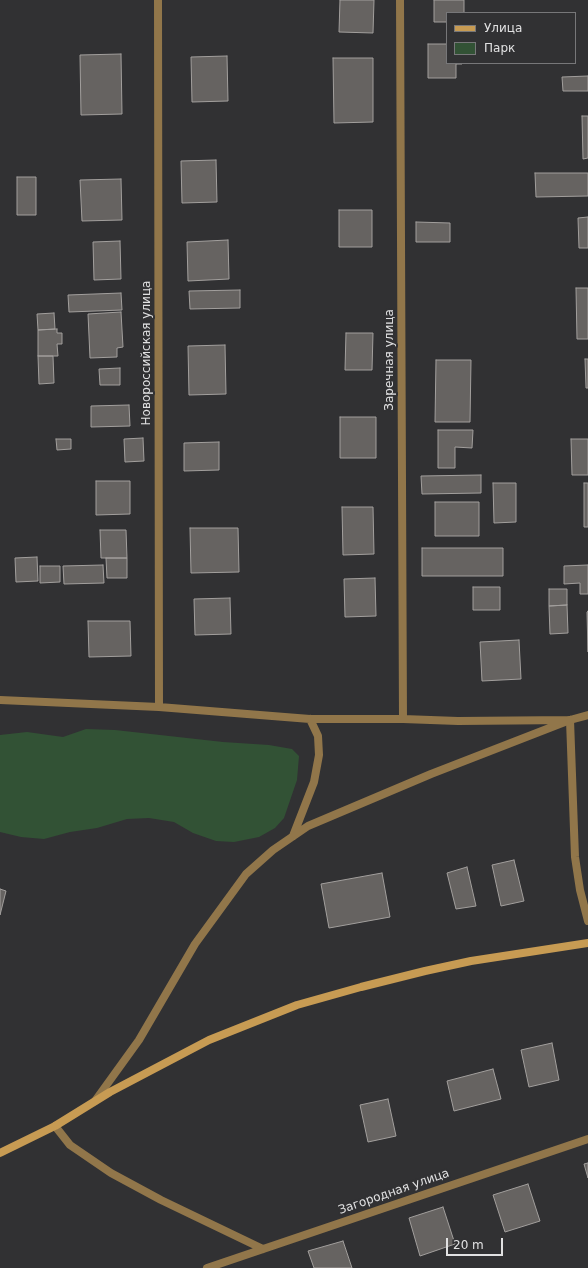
<!DOCTYPE html>
<html>
<head>
<meta charset="utf-8">
<style>
	body { margin:0 }
	#map { position:relative; width:588px; height:1268px; overflow:hidden; background:#313133; font-family:"DejaVu Sans",sans-serif }
	canvas { display:block }
	.legend { position:absolute; left:446px; top:12px; width:130px; height:52px; box-sizing:border-box; background:#313133; border:1px solid #777779; margin:0; padding:5px 7px; list-style:none; font-size:12px; color:#e1e1e2 }
	.legend li { display:flex; align-items:center; gap:8px; height:20px }
	.legend b { width:20px; border:1px solid #777779 }
	.scale { position:absolute; left:446px; top:1238px; width:57px; height:18px; box-sizing:border-box; border:2px solid #e1e1e2; border-top:0; padding-left:5px; font-size:12px; line-height:14px; white-space:nowrap; color:#e1e1e2; -webkit-text-stroke:3px #313133; paint-order:stroke }
</style>
</head>
<body>
<div id="map">
<canvas width="588" height="1268"></canvas>
<ul class="legend">
<li><b style="height:5px;background:#c79b53"></b>Улица</li>
<li><b style="height:11px;background:#325235"></b>Парк</li>
</ul>
<div class="scale">20 m</div>
</div>
<script>
const ctx = document.querySelector('canvas').getContext('2d');
ctx.lineJoin = 'round';
function fill(path, color) { ctx.fillStyle = color; ctx.fill(path, 'evenodd'); }
const toPath = rows => new Path2D(rows.map(r => 'M' + r).join(''));
function strokePath(path, color, width, dash) { ctx.strokeStyle = color; ctx.lineWidth = width; ctx.lineCap = dash ? 'butt' : 'round'; ctx.setLineDash(dash || []); ctx.stroke(path); }
function drawText(font, color, halo, rows, align = 'center') {
  ctx.font = font + ' "DejaVu Sans",sans-serif'; ctx.lineWidth = 4; ctx.setLineDash([]); ctx.textBaseline = 'middle'; ctx.strokeStyle = halo; ctx.fillStyle = color; for (const [text, x, y, turn = 0] of rows) {
    ctx.save(); ctx.translate(x, y); ctx.rotate((+turn || 0) * Math.PI / 180); ctx.textAlign = isNaN(turn) ? turn : align; if (halo) ctx.strokeText(text, 0, 0); ctx.fillText(text, 0, 0); ctx.restore();
  }
}
const green = toPath([
	[86,729,115,730,223,742,269,745,292,749,299,756,297,780,284,818,275,828,259,837,234,842,216,841,193,833,174,822,149,818,127,819,97,828,70,832,44,839,21,837,0,832,0,735,27,732,63,737]
]);
const building = toPath([
	[340,0,374,0,373,33,339,32,340,0],
	[434,0,464,0,464,13,447,13,447,22,434,22,434,0],
	[428,44,447,44,447,63,462,63,462,64,456,64,456,78,428,78,428,44],
	[121,54,122,114,81,115,80,55,121,54],
	[227,56,228,101,192,102,191,57,227,56],
	[333,58,373,58,373,122,334,123,333,58],
	[588,76,588,91,563,91,562,77,588,76],
	[582,116,588,116,588,158,583,159,582,116],
	[216,160,217,202,182,203,181,161,216,160],
	[535,173,588,173,588,196,536,197,535,173],
	[17,177,36,177,36,215,17,215,17,177],
	[121,179,122,220,82,221,80,180,121,179],
	[339,210,372,210,372,247,339,247,339,210],
	[588,217,588,248,579,248,578,218,588,217],
	[416,222,450,223,450,242,416,242,416,222],
	[228,240,229,279,188,281,187,242,228,240],
	[120,241,121,279,94,280,93,242,120,241],
	[576,288,588,288,588,339,577,339,576,288],
	[240,290,240,308,190,309,189,291,240,290],
	[121,293,122,310,69,312,68,295,121,293],
	[121,312,123,347,117,348,117,357,90,358,88,314,121,312],
	[54,313,55,329,38,330,37,314,54,313],
	[57,329,57,333,62,333,62,344,57,344,58,356,38,356,38,330,57,329],
	[346,333,373,333,372,370,345,370,346,333],
	[225,345,226,394,189,395,188,346,225,345],
	[38,356,53,356,54,383,39,384,38,356],
	[585,359,588,359,588,388,586,388,585,359],
	[436,360,471,360,470,422,435,422,436,360],
	[120,368,120,385,100,385,99,369,120,368],
	[129,405,130,426,91,427,91,406,129,405],
	[340,417,376,417,376,458,340,458,340,417],
	[438,430,473,430,472,448,455,447,455,468,438,468,438,430],
	[143,438,144,461,125,462,124,439,143,438],
	[56,439,71,439,71,449,57,450,56,439],
	[571,439,588,439,588,475,572,475,571,439],
	[219,442,219,470,184,471,184,443,219,442],
	[481,475,481,493,422,494,421,476,481,475],
	[96,481,130,481,130,514,96,515,96,481],
	[493,483,516,483,516,522,494,523,493,483],
	[584,483,588,483,588,527,584,527,584,483],
	[435,502,479,502,479,536,435,536,435,502],
	[342,507,373,507,374,554,343,555,342,507],
	[190,528,238,528,239,572,191,573,190,528],
	[100,530,126,530,127,558,101,558,100,530],
	[422,548,503,548,503,576,422,576,422,548],
	[37,557,38,581,16,582,15,558,37,557],
	[106,558,127,558,127,578,107,578,106,558],
	[103,565,104,583,64,584,63,566,103,565],
	[588,565,588,594,580,594,580,583,564,584,564,566,588,565],
	[40,566,60,566,60,582,40,583,40,566],
	[375,578,376,616,345,617,344,579,375,578],
	[473,587,500,587,500,610,473,610,473,587],
	[549,589,567,589,567,605,549,606,549,589],
	[230,598,231,634,195,635,194,599,230,598],
	[567,605,568,633,550,634,549,606,567,605],
	[588,611,588,652,587,612,588,611],
	[88,621,130,621,131,656,89,657,88,621],
	[519,640,521,679,482,681,480,642,519,640],
	[514,860,524,901,501,906,492,865,514,860],
	[467,867,476,906,456,909,447,873,467,867],
	[382,873,390,917,329,928,321,884,382,873],
	[0,889,6,891,0,915,0,889],
	[552,1043,559,1080,529,1087,521,1050,552,1043],
	[493,1069,501,1099,454,1111,447,1081,493,1069],
	[388,1099,396,1136,368,1142,360,1105,388,1099],
	[588,1163,588,1178,584,1164,588,1163],
	[528,1184,540,1221,505,1232,493,1195,528,1184],
	[443,1207,455,1244,420,1256,409,1218,443,1207],
	[343,1241,352,1268,314,1268,308,1251,343,1241]
]);
const lane = toPath([
	[570,720,575,857,580,890,588,921]
]);
const street = toPath([
	[158,0,159,707],
	[400,0,403,719],
	[0,700,159,707,310,719,403,719,458,721,570,720,588,715],
	[293,836,314,782,319,755,318,736,310,719],
	[95,1101,139,1040,195,944,246,874,273,850,308,826,431,774,570,720],
	[55,1126,70,1145,111,1173,161,1200,263,1249],
	[207,1268,588,1139]
]);
const secondary = toPath([
	[0,1153,55,1126,110,1092,209,1040,297,1005,361,987,425,971,471,961,588,943]
]);
const streetNames = [
	["Новороссийская улица",147,353,-90],
	["Заречная улица",390,360,-90],
	["Загородная улица",394,1192,-19]
];
fill(green, '#325235');
fill(building, '#666361');
strokePath(building, '#a29f9d', 1);
strokePath(lane, '#91764a', 8);
strokePath(street, '#91764a', 8);
strokePath(secondary, '#c79b53', 8);
drawText('12px', '#e1e1e2', '#313133', streetNames);
</script>
</body>
</html>
